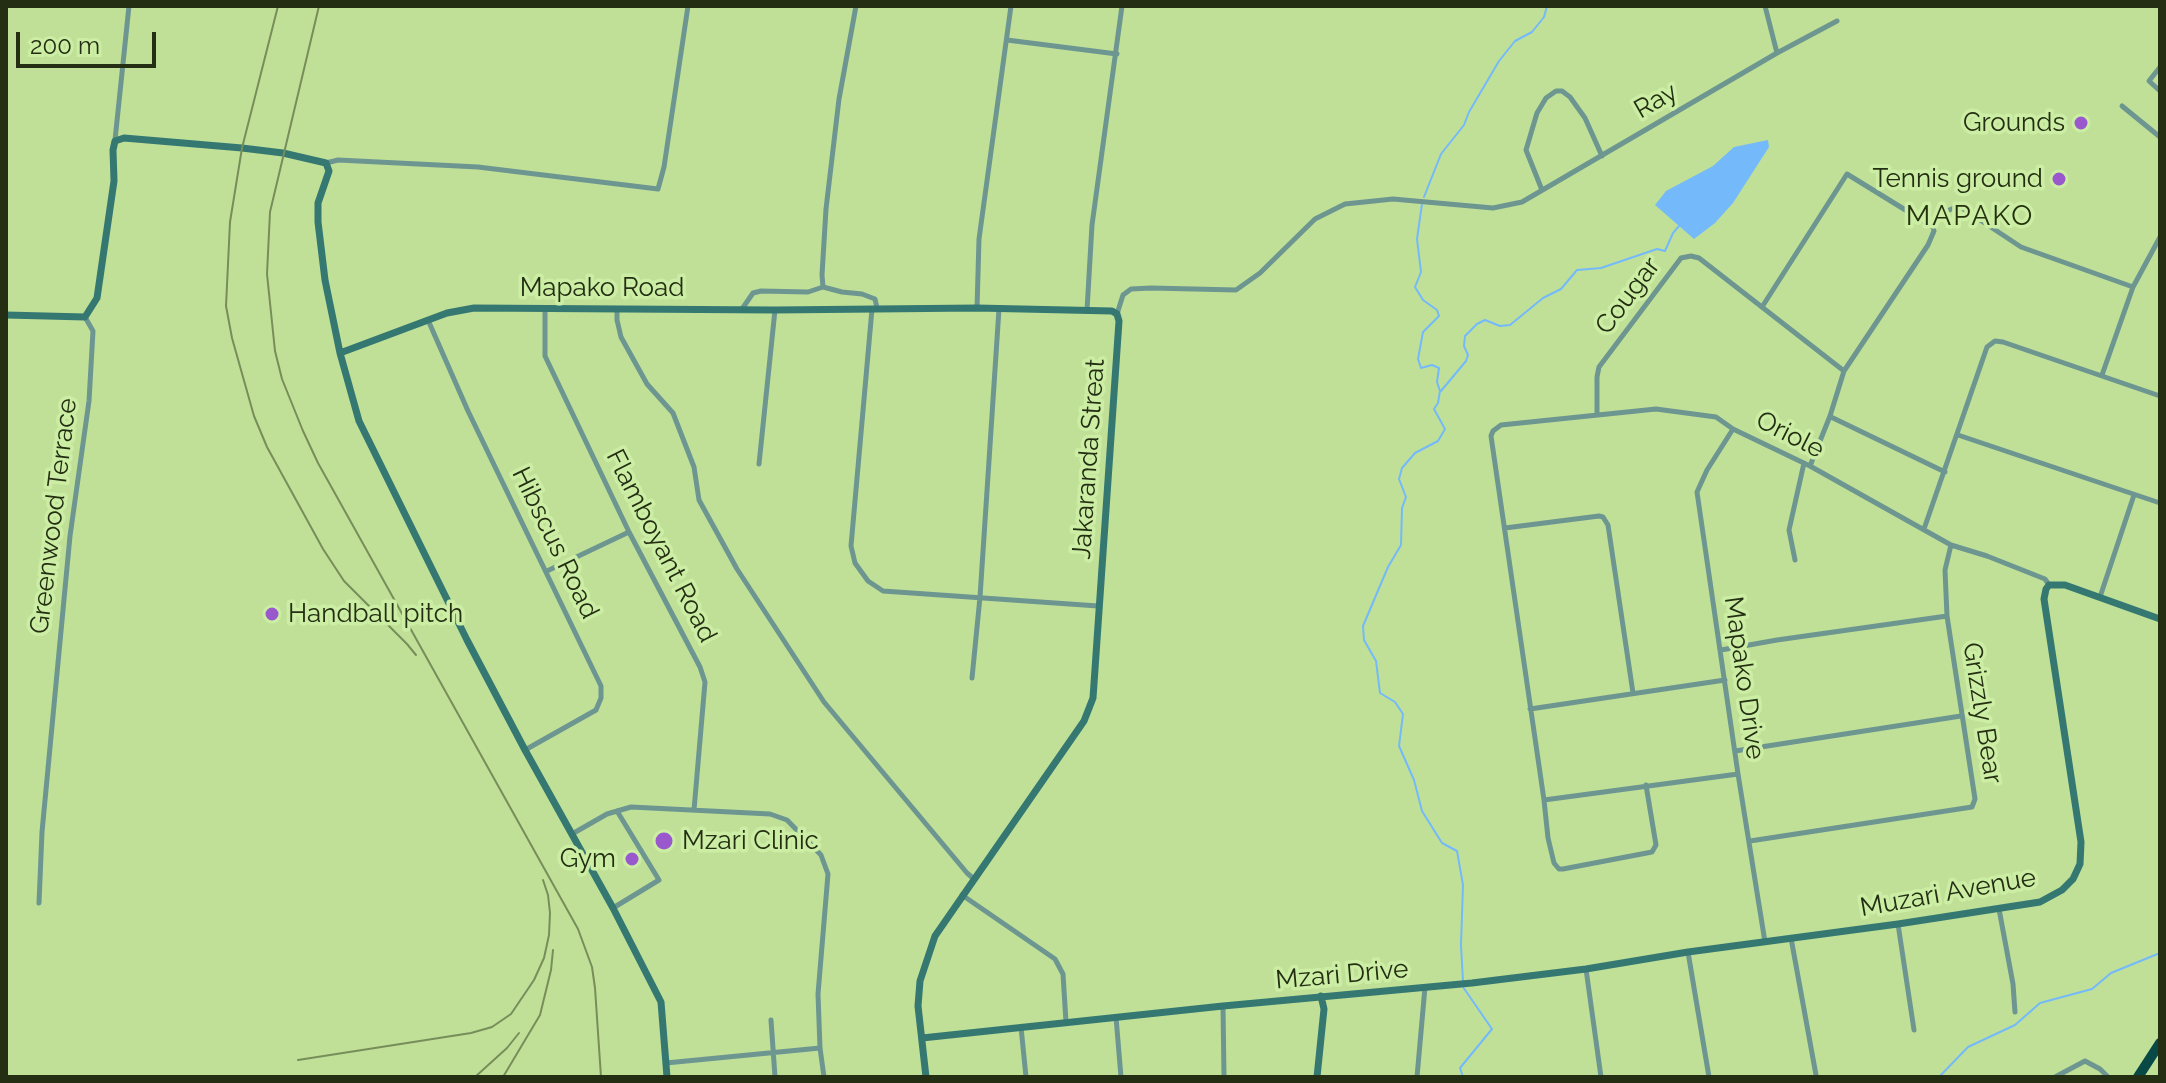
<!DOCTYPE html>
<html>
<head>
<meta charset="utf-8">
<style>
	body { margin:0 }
	#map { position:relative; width:2166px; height:1083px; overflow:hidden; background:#c0e098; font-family:Raleway,sans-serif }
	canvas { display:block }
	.frame { position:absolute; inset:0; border:8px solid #232e12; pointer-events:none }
	.scale { position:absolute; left:16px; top:32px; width:140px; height:36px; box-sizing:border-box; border:4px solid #232e12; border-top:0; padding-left:10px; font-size:24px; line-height:28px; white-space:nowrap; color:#232e12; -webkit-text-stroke:6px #cceda4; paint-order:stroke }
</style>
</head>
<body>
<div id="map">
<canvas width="2166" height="1083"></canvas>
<div class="frame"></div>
<div class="scale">200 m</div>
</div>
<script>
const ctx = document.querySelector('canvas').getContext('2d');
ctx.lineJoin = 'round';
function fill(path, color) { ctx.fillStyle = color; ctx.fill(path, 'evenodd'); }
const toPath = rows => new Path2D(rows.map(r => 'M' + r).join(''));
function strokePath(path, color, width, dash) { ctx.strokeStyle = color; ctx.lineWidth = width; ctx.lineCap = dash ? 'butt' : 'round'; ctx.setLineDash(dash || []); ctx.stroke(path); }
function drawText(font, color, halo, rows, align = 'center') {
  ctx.font = font + ' Raleway,sans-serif'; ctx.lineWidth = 7; ctx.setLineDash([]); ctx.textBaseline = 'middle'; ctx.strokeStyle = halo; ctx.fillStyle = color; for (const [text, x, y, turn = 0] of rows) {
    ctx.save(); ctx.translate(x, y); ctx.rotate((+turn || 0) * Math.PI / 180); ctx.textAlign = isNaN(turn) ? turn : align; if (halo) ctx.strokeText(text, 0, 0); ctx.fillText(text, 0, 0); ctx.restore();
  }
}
const water = toPath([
	[1768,140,1769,147,1733,203,1715,223,1694,239,1655,205,1666,191,1713,166,1734,147]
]);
const stream = toPath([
	[1424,197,1441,154,1464,125,1469,112,1499,61,1515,41,1532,32,1544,17,1547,6],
	[1422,204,1417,239,1421,272,1415,287,1423,300,1437,310,1439,316,1423,332,1418,359,1421,368,1432,365,1439,368,1437,382,1440,391,1438,403,1434,409,1445,429,1438,441,1415,453,1402,468,1399,479,1406,497,1402,508,1401,545,1388,567,1363,626,1364,640,1376,661,1380,693,1395,702,1403,714,1399,746,1414,780,1422,811,1442,843,1457,851,1463,885,1461,945,1463,981],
	[1441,391,1466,361,1468,355,1464,346,1465,336,1477,324,1485,320,1500,326,1510,325,1543,298,1561,289,1577,270,1601,268,1657,249,1665,251,1673,233,1679,226],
	[1463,987,1492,1029,1460,1068,1463,1077],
	[1939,1077,1968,1047,2015,1025,2040,1003,2092,989,2111,973,2160,953]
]);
const street = toPath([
	[856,6,839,99,826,209,822,275,823,287,842,292,862,294,875,299,877,308],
	[1765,6,1777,53],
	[1007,40,1117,54],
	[2160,67,2149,81,2160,91],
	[2122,106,2160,137],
	[115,140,129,6],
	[326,163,338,160,478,167,658,189,664,167,688,6],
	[1542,190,1526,150,1537,113,1546,98,1556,91,1562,91,1570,97,1585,118,1602,156],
	[1762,307,1847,174,1933,227],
	[545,308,545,356,629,532,700,667,705,682,694,810],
	[977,308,979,239,1011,6],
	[617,309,617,320,621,337,647,384,673,413,694,467,699,500,737,569,824,702,967,873,974,879],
	[742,309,753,293,761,291,808,292,823,287],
	[872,309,851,546,855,563,868,581,883,591,1098,606],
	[1087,310,1092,225,1122,6],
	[1117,314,1123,295,1131,289,1151,288,1236,290,1260,273,1315,219,1345,204,1393,199,1493,208,1522,202,1777,53,1837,21],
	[428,320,468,411,601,686,601,698,596,710,525,750],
	[2102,375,2133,287,2160,237],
	[1597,414,1597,377,1599,367,1681,258,1691,256,1699,258,1844,371],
	[1831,417,1945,472],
	[1733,429,1707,470,1697,492,1738,774,1765,942],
	[1958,435,2160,503],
	[759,464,775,310],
	[1810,466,1830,416,1844,371,1928,245,1934,231,1933,227,1937,215,1959,206,2021,247,2133,287],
	[1505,528,1599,516,1603,517,1608,525,1633,693],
	[1924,529,1987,347,1995,341,2003,342,2160,396],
	[1795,560,1789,530,1804,463],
	[547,571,629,532],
	[2100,597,2134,495],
	[1721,650,1777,640,1947,616],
	[972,678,980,597,999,309],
	[1530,709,1725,680],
	[1735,751,1961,716],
	[1646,785,1656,845,1652,852,1563,869,1559,869,1554,863,1548,838,1544,800,1491,436,1493,431,1501,425,1656,409,1716,417,1733,429,1810,466,1951,545,1987,556,2045,579,2049,585],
	[1544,800,1738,774],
	[572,834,607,814,631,807,770,814,787,820,821,855,828,874,818,994,820,1048,824,1077],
	[1750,841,1972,807,1975,799,1947,616,1945,570,1951,545],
	[962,895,1055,959,1063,974,1066,1022],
	[39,903,42,832,70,536,89,401,93,331,85,317],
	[613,908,659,880,617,811],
	[1999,909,2013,984,2015,1012],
	[1898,924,1914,1030],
	[1791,938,1816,1075],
	[1688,952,1709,1077],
	[1586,969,1601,1077],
	[1223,1006,1224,1077],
	[1116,1017,1121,1077],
	[771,1020,775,1077],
	[1021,1027,1026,1077],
	[666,1063,820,1048],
	[1417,1077,1425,987],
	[2055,1077,2085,1061,2100,1069,2108,1077]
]);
const secondary = toPath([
	[6,315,85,317,97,298,114,181,113,150,115,141,124,138,242,148,283,153,326,163,329,171,318,203,318,222,325,280,340,353,359,421,467,640,525,750,613,908,661,1002,667,1077],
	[340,353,447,313,474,308,775,310,977,308,1112,311,1117,314,1119,321,1093,698,1084,721,935,936,920,981,918,1006,926,1077],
	[922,1038,1223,1006,1472,983,1586,969,1688,952,1898,924,2040,902,2062,890,2073,879,2080,864,2081,842,2044,599,2046,589,2049,585,2065,585,2160,619],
	[1317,1077,1324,1009,1321,996]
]);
const highway = toPath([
	[2138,1077,2160,1043]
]);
const rail = toPath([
	[278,6,242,148,230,222,226,306,232,338,254,416,267,447,323,549,344,581,407,644,416,655],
	[319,6,270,212,267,274,275,351,282,379,303,431,318,463,578,929,592,967,595,988,601,1077],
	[298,1060,471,1033,492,1027,511,1014,534,980,544,958,549,935,550,913,548,895,543,880],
	[475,1077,507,1048,519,1033],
	[503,1077,540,1015,551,970,553,950]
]);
const markers = [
	[2081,123,8,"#9a58cd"],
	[2059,179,8,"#9a58cd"],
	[272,614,8,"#9a58cd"],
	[664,841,10,"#9a58cd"],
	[632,859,8,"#9a58cd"]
];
const streetNames = [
	["Ray",1656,101,-30],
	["Mapako Road",602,288],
	["Cougar",1628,296,-53],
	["Oriole",1790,435,27],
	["Jakaranda Streat",1089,459,-86],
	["Greenwood Terrace",54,516,-83],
	["Hibscus Road",555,543,64],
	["Flamboyant Road",661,546,63],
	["Mapako Drive",1744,678,82],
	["Grizzly Bear",1982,713,81],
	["Muzari Avenue",1948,893,-10],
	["Mzari Drive",1342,975,-5]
];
const poiNames = [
	["Grounds",2065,123],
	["Tennis ground",2043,179],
	["Handball pitch",288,614,"left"],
	["Mzari Clinic",682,841,"left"],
	["Gym",616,859]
];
const neighbourhoodNames = [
	["MAPAKO",1970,217]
];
fill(water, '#74b9fa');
strokePath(stream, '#74b9fa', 2);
strokePath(street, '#6d9691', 5);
strokePath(secondary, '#357872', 7);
strokePath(highway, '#084945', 10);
strokePath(rail, '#778e5a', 2);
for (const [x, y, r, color] of markers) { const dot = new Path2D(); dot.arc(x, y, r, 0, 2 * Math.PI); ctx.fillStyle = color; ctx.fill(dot); strokePath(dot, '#cceda4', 3); }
drawText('26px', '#232e12', '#cceda4', streetNames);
drawText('26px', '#232e12', '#cceda4', poiNames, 'right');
ctx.letterSpacing = '2px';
drawText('28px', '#23310d', '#cceda4', neighbourhoodNames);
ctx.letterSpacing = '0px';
</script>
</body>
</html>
